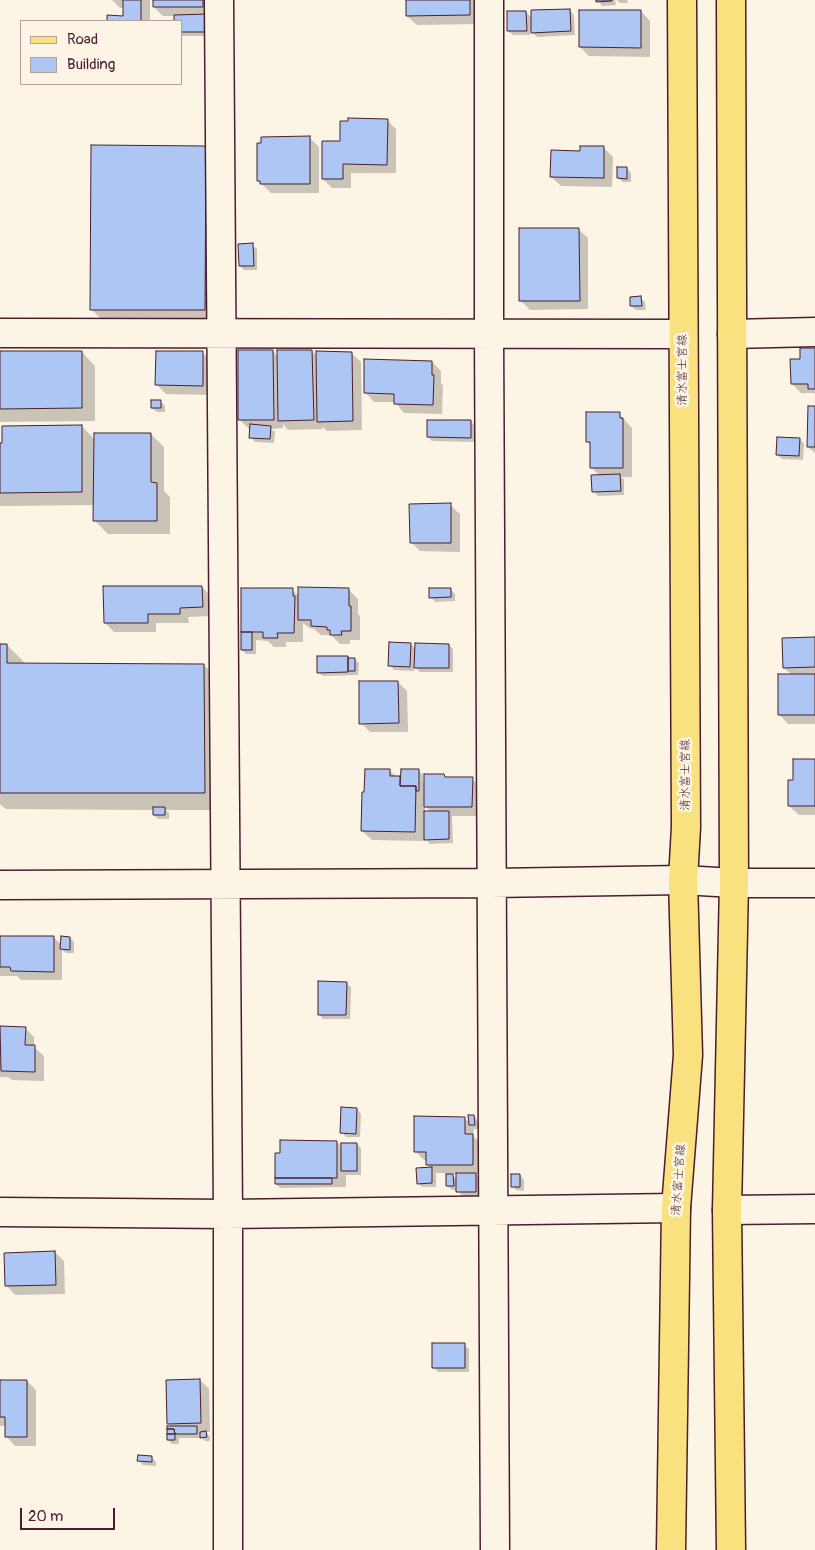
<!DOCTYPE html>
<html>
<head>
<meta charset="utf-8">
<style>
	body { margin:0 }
	#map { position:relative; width:815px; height:1550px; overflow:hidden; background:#fcf5e5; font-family:Pangolin,sans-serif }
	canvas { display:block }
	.legend { position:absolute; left:20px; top:20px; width:162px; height:65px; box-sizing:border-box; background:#fcf5e5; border:1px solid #b59f9b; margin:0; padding:6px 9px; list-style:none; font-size:15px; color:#4a1f2b }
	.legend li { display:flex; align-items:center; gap:10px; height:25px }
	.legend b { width:25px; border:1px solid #b59f9b }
	.scale { position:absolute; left:20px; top:1508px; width:95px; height:22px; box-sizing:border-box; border:2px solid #4a1f2b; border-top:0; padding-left:6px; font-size:15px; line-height:18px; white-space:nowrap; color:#4a1f2b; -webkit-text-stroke:4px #fcf5e5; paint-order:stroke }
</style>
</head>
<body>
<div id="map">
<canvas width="815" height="1550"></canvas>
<ul class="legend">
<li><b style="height:6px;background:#fae180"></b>Road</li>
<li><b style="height:14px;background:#adc6f4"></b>Building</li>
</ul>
<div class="scale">20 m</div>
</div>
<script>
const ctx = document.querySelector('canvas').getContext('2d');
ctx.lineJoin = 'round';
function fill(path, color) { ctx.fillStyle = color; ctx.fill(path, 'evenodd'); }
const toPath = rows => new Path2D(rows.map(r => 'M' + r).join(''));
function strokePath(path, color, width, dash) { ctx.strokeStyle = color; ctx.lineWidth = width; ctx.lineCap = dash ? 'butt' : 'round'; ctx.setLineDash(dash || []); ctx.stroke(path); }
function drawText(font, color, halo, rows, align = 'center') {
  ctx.font = font + ' Pangolin,"Klee One",sans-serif'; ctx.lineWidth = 5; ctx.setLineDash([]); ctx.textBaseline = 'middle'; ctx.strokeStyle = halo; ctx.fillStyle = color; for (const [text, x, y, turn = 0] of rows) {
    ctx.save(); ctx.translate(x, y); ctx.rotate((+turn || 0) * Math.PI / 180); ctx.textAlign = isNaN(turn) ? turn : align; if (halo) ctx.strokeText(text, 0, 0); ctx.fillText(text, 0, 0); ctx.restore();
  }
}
const shadow = toPath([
	[112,0,150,0,150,21,108,21,108,17,124,17,124,8,120,8],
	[154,0,212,0,212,36,181,36,181,21,176,21,175,16,163,16,154,7],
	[407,0,479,0,479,24,417,25,407,16],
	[598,0,615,0,616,5,602,6],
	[617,0,627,0,628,3,620,3],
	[570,10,574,15,575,35,537,37,530,30,530,35,513,35,508,31,526,12,532,18],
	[641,11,650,21,650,57,589,56,580,47],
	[387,120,396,129,396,173,351,173,351,188,332,188,323,179,342,143],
	[310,138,319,147,319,193,271,193,258,180],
	[206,147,223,164,222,327,108,326,91,309],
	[604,148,613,157,612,187,561,186,551,177,581,152],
	[627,168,631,173,631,182,623,182,618,178],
	[578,229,588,238,588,309,530,310,521,301],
	[252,245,257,249,257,270,244,270,240,266],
	[640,298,645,302,646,310,636,310,631,306],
	[815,349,815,394,813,393,801,393,792,384,801,360],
	[273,351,278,357,312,351,317,356,351,353,361,362,362,430,327,431,322,426,323,429,288,430,283,424,283,428,271,429,275,432,274,443,255,442,251,437,251,429,249,429,240,420],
	[0,352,82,352,95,366,95,421,0,422],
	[203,353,212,362,211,395,166,394,157,385],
	[432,362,441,371,441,384,443,385,442,414,404,413,395,402,374,402,365,392],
	[161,402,165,406,165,412,157,412,152,408],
	[815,407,815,453,808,447],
	[619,414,632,428,632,477,621,477,624,479,624,495,598,496,593,491,600,476,591,467,591,446,587,441],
	[471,421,475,426,475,442,432,441,428,437],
	[82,426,95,440,151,434,164,447,164,491,170,497,170,534,108,534,94,520,95,505,0,506,0,444],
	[800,439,804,444,803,460,782,459,777,455],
	[450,505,460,514,460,552,420,551,411,542],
	[202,587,211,596,211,616,188,617,189,623,156,623,156,632,114,632,105,623],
	[242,589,292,590,300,597,348,589,358,599,358,614,360,616,360,640,350,640,350,644,340,644,331,635,321,635,314,629,309,628,303,623,303,642,286,642,286,647,274,647,268,641,256,640,256,654,246,654,242,650],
	[451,590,455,594,455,601,435,602,431,597],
	[815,639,815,724,788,724,779,714,792,675,784,668],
	[411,644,416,650,449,645,453,649,453,672,420,672,414,666,414,671,394,670,390,665],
	[0,645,7,645,24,662,24,665,204,665,221,682,221,810,166,810,169,813,169,819,158,819,154,815,154,810,6,809,0,804],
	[348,659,354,659,359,663,358,675,323,676,318,672],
	[398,682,407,691,408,732,370,732,361,723],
	[815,760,815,815,799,815,789,806,795,781],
	[418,770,423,775,423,783,444,775,447,779,472,779,481,788,481,816,452,816,453,843,430,844,424,837,424,841,372,840,362,831,390,771,397,777,402,779],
	[425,806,431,812,425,812],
	[0,937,53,937,62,945,70,938,74,942,74,953,66,953,62,950,62,980,21,980,17,976,0,976],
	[346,983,351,987,350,1019,323,1019,319,1014],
	[0,1028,25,1028,34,1037,34,1047,44,1056,44,1081,12,1080,8,1077,0,1077],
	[357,1109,361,1114,360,1137,346,1137,342,1132],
	[474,1116,478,1121,478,1129,474,1129,473,1136,482,1144,481,1174,476,1174,480,1178,480,1196,462,1196,458,1190,452,1190,447,1186,447,1173,436,1173,436,1187,422,1187,418,1183,431,1169,427,1164,427,1161,424,1160,415,1151,464,1118,470,1123],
	[451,1174,458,1174,458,1180],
	[337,1142,342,1147,357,1144,361,1148,361,1175,346,1175,346,1187,280,1188,276,1184],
	[520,1175,524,1180,524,1191,516,1190,512,1186],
	[55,1252,64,1261,65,1294,15,1295,6,1285],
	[464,1345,469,1349,469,1372,438,1372,433,1367],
	[200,1380,209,1389,210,1432,206,1432,210,1437,210,1441,205,1441,202,1438,179,1438,179,1444,172,1444,168,1440,173,1428,168,1424],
	[0,1381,27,1381,36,1390,36,1446,15,1446,6,1436,6,1426,0,1426],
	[151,1457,156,1462,156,1466,143,1465,139,1461]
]);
const building = toPath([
	[123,0,141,0,141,21,107,21,107,15,123,16,123,0],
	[153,0,203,0,203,7,153,7,153,0],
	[406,0,470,0,470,15,406,16,406,0],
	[596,0,612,0,612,1,596,2,596,0],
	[570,9,571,31,531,33,531,10,570,9],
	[579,10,641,10,641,48,579,47,579,10],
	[507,11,526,11,527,31,507,31,507,11],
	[208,14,209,32,181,32,181,21,174,21,174,15,208,14],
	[348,118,388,119,387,165,343,164,343,179,322,179,322,141,340,141,340,121,348,121,348,118],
	[310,136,310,184,260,184,260,181,257,181,257,143,261,143,261,137,310,136],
	[91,145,206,146,205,310,90,310,91,145],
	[580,146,604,146,604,178,550,177,551,150,580,151,580,146],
	[617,167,627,167,627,179,617,178,617,167],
	[519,228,579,228,580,301,519,301,519,228],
	[253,243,254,266,239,266,238,244,253,243],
	[641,296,642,306,630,306,630,297,641,296],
	[800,348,815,348,815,389,808,389,808,384,791,384,790,359,800,359,800,348],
	[238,350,273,350,274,420,238,420,238,350],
	[277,350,312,350,314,420,278,421,277,350],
	[0,351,82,351,82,408,0,409,0,351],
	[156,351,203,351,203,386,155,385,156,351],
	[316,351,352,352,353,421,317,422,316,351],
	[364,359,432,361,432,375,434,375,433,405,394,404,394,394,364,393,364,359],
	[151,400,161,400,161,408,151,408,151,400],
	[808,406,815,406,815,447,807,447,808,406],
	[586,412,620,412,620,418,623,418,623,468,590,468,590,442,586,442,586,412],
	[427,420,471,420,471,438,427,437,427,420],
	[250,424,271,426,270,439,249,438,250,424],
	[82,425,82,492,0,493,0,443,2,443,2,426,82,425],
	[94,433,151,433,151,482,157,483,157,521,93,521,94,433],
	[777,437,800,438,799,456,776,455,777,437],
	[620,474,621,491,592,492,591,475,620,474],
	[451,503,451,543,410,543,409,504,451,503],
	[103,586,202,586,203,607,180,608,180,614,148,614,148,623,104,623,103,586],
	[298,587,349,588,349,606,351,606,351,631,341,631,342,635,330,635,330,630,327,630,327,627,311,626,311,620,298,620,298,587],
	[241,588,293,588,293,596,295,596,294,633,277,633,278,638,263,638,263,632,241,632,241,588],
	[429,588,451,588,451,597,429,598,429,588],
	[241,632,252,632,252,650,241,650,241,632],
	[815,637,815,667,783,668,782,638,815,637],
	[389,642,411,643,410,667,388,666,389,642],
	[415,643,449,644,449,668,414,668,415,643],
	[0,644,7,644,7,663,204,664,205,793,0,793,0,644],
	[317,656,348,656,348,672,317,673,317,656],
	[348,658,355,658,355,671,348,671,348,658],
	[778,674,815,674,815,715,778,715,778,674],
	[359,681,398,681,399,723,359,724,359,681],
	[793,759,815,759,815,806,788,806,788,780,793,780,793,759],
	[365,769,390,769,390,776,400,776,400,786,416,786,415,832,361,831,362,792,364,792,365,769],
	[401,769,419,769,419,791,416,791,416,786,400,786,401,769],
	[424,774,444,774,445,777,473,777,472,807,424,807,424,774],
	[153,807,165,807,165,815,153,815,153,807],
	[424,811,449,811,449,839,424,840,424,811],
	[0,936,54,936,54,972,11,971,10,967,0,967,0,936],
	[61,936,70,937,70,950,60,949,61,936],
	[318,981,347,982,346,1015,318,1015,318,981],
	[0,1026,26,1027,25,1045,35,1045,35,1072,1,1071,0,1026],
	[341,1107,357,1108,356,1134,340,1133,341,1107],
	[468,1115,474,1115,475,1125,469,1125,468,1115],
	[414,1116,465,1117,465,1134,473,1134,473,1165,426,1165,426,1152,414,1152,414,1116],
	[280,1140,337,1141,337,1178,275,1178,275,1153,280,1153,280,1140],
	[341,1143,357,1143,357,1171,341,1171,341,1143],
	[432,1167,432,1183,417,1184,416,1168,432,1167],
	[456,1173,476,1173,476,1192,456,1192,456,1173],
	[446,1174,453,1174,454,1186,446,1186,446,1174],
	[511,1174,520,1174,520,1187,511,1187,511,1174],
	[275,1178,332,1178,332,1184,275,1184,275,1178],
	[55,1251,56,1285,5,1286,4,1253,55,1251],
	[432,1343,465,1343,465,1368,432,1368,432,1343],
	[200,1379,201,1423,167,1424,166,1380,200,1379],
	[0,1380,27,1380,27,1437,5,1437,5,1417,0,1417,0,1380],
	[167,1426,197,1426,197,1434,175,1434,174,1429,167,1429,167,1426],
	[167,1429,174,1429,175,1434,167,1434,167,1429],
	[206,1431,207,1437,200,1438,200,1432,206,1431],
	[167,1434,175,1434,175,1440,167,1440,167,1434],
	[138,1455,152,1456,152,1462,137,1461,138,1455]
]);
const minor = toPath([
	[219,0,228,1214,228,1550],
	[489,0,489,334,495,1550],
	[0,333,683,334],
	[732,334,815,332],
	[0,885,492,883,683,880,734,883,815,883],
	[727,1210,815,1209],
	[0,1212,228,1214,676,1208]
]);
const major = toPath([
	[731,0,734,883,727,1210,731,1550],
	[671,1550,676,1208,688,1055,683,880,686,827,682,0]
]);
const streetNames = [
	["清水富士宮線",683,370,-90],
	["清水富士宮線",686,775,-90],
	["清水富士宮線",679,1180,-86]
];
fill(shadow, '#0003');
fill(building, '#adc6f4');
strokePath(building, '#4a1f2b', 1);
strokePath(minor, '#4a1f2b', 31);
strokePath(major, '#4a1f2b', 31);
strokePath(minor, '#fcf5e5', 28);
strokePath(major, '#fae180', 28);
drawText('12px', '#4a1f2b', '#fcf5e5', streetNames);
</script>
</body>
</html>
